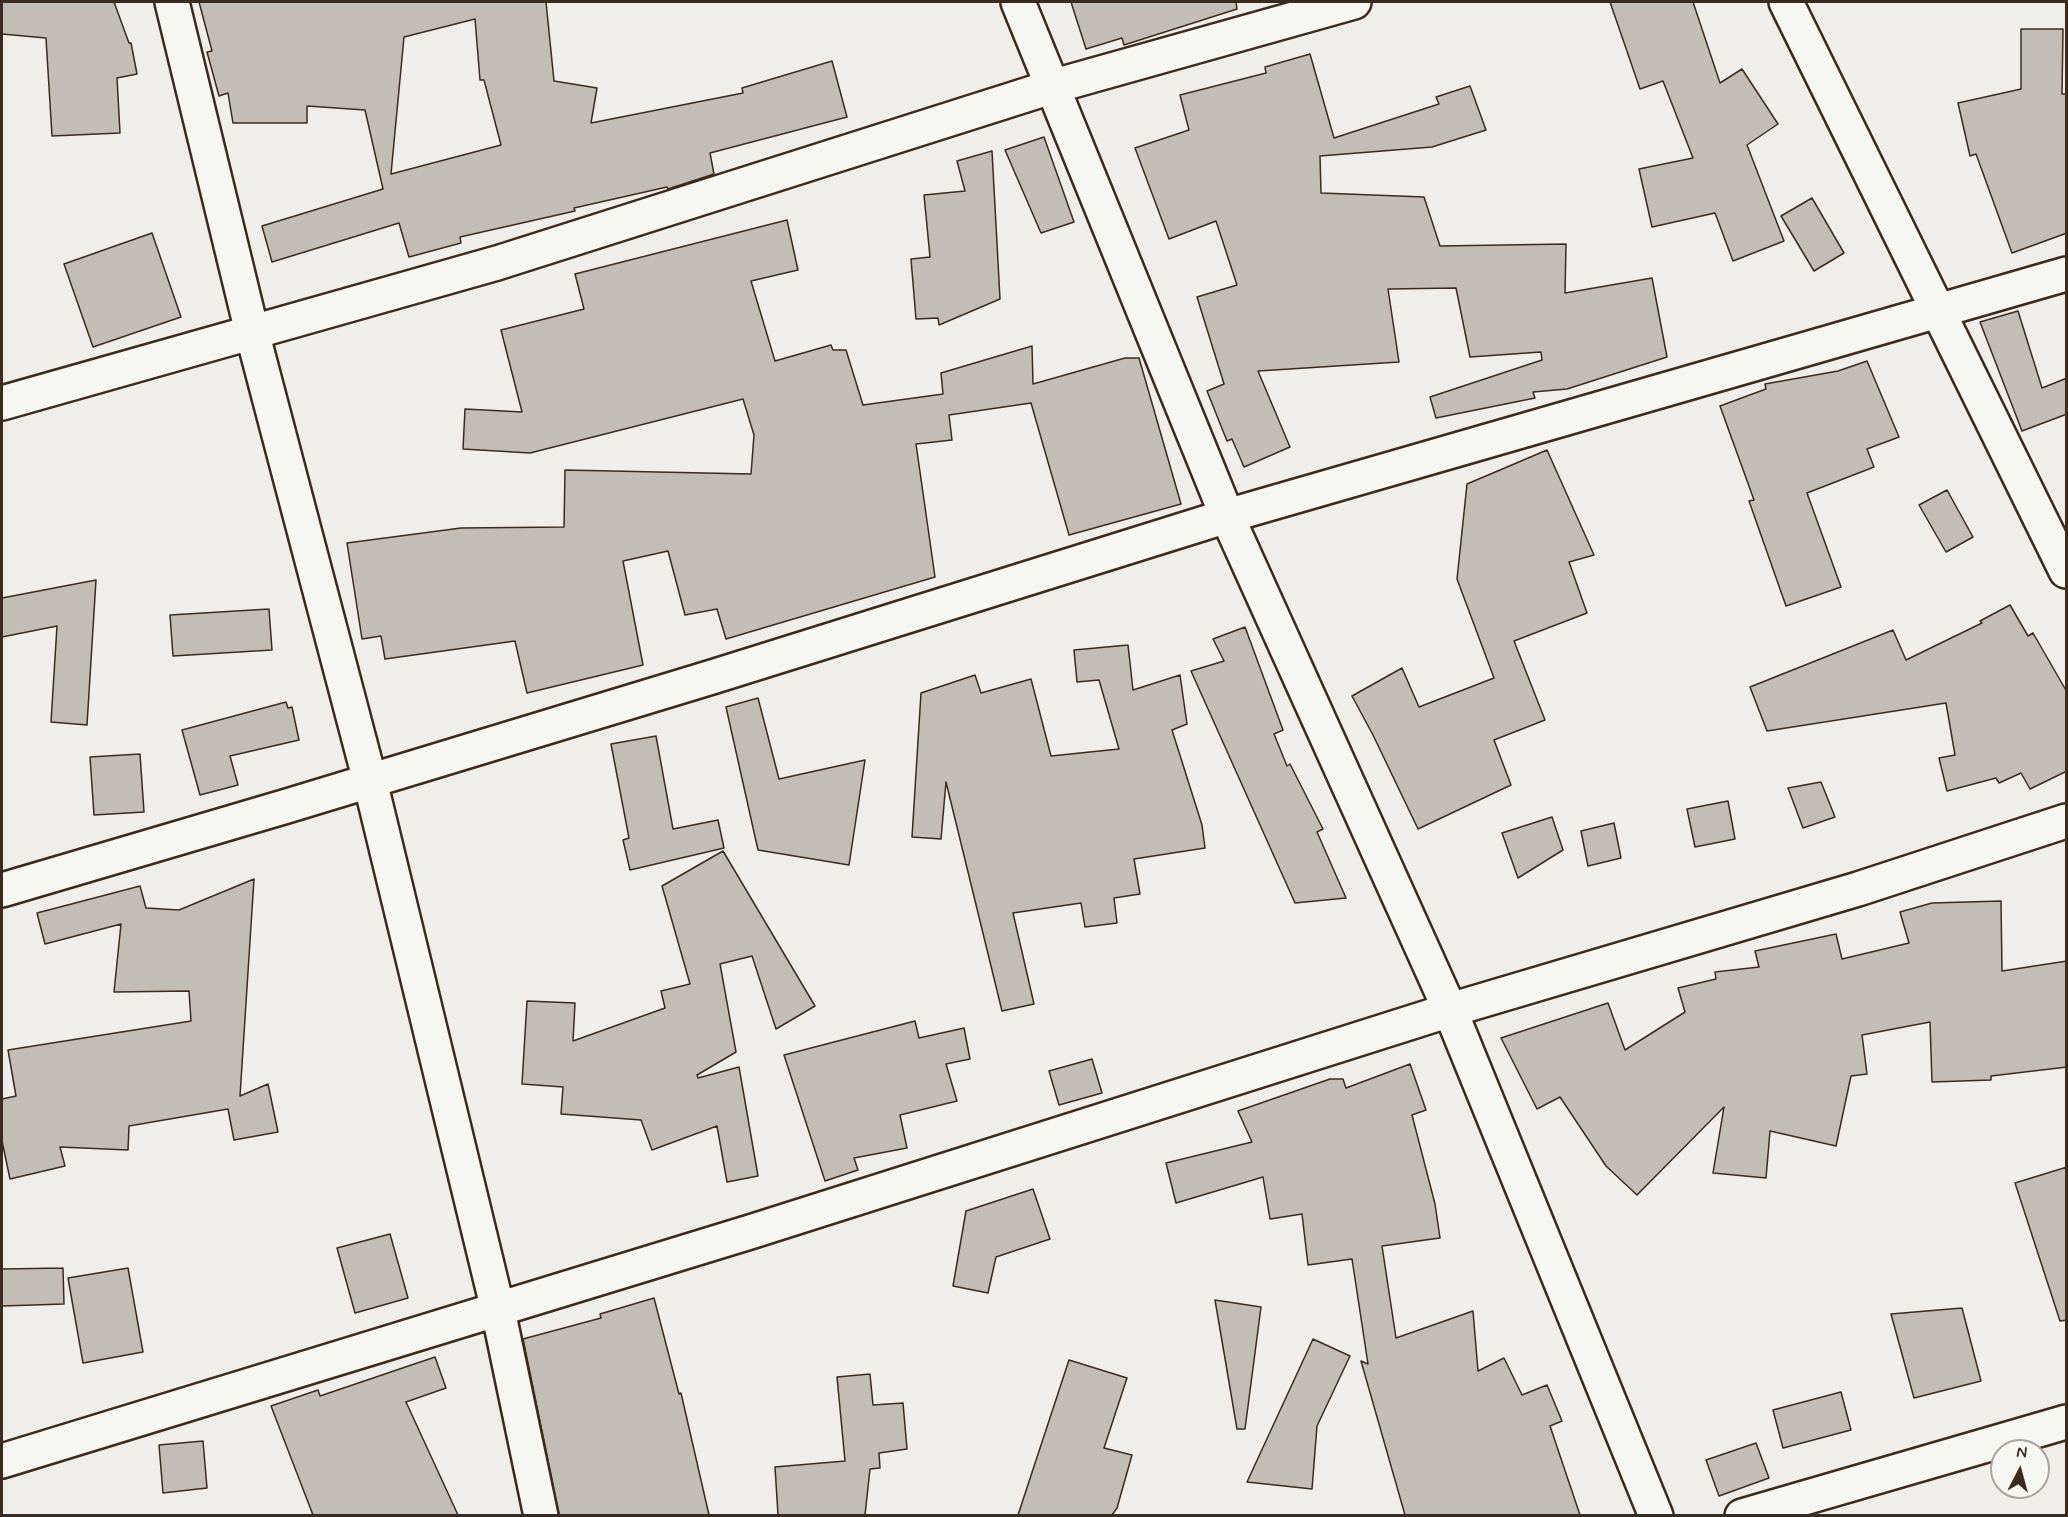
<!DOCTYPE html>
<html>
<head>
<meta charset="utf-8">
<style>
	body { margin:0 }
	#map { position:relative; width:2068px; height:1517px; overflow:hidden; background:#efeeea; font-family:Mynerve,sans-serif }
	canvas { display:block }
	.frame { position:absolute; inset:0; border:3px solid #3b2a1e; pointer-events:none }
	.north { position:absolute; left:1990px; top:1439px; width:60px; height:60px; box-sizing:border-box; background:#f6f6f2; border:2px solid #aba49d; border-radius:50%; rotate:6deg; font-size:16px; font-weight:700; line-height:24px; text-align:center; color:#3b2a1e }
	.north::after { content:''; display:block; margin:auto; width:21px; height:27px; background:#3b2a1e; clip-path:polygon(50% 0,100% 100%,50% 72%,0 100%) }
</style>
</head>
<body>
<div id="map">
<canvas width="2068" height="1517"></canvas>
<div class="frame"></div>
<div class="north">N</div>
</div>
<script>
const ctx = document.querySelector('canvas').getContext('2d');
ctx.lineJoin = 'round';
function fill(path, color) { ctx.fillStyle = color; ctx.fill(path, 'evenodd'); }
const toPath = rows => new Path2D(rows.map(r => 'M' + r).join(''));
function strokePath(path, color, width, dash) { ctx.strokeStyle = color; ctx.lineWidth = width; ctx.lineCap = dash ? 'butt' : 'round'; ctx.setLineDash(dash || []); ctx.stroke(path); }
const building = toPath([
	[2,2,114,2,129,43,131,43,137,74,117,78,120,133,52,136,46,38,2,34,2,2],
	[199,2,546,2,554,81,597,88,591,123,743,93,742,88,832,61,847,117,710,153,714,174,668,189,667,187,574,208,575,211,460,237,461,243,409,257,399,223,272,262,262,226,383,189,365,110,307,106,307,123,233,123,228,93,219,96,207,52,212,51,199,2],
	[475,19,480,80,484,80,501,145,391,174,404,37,475,19],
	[1071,2,1236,2,1237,9,1124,45,1122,38,1086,49,1071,2],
	[1610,2,1693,2,1720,83,1742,69,1778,124,1747,145,1784,241,1733,261,1715,213,1652,227,1639,169,1693,158,1663,81,1640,89,1610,2],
	[2021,29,2063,29,2062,94,2067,94,2067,233,2012,253,1976,154,1970,156,1958,103,2021,89,2021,29],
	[1310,54,1334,138,1439,104,1436,97,1470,86,1486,130,1432,147,1320,156,1321,193,1424,197,1440,246,1566,244,1565,293,1652,278,1667,357,1567,389,1533,392,1535,398,1436,418,1430,397,1542,360,1541,352,1470,357,1456,288,1388,289,1399,362,1258,371,1290,447,1244,467,1232,439,1227,441,1207,391,1224,384,1197,297,1237,285,1216,221,1169,239,1135,148,1189,130,1180,95,1266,73,1265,67,1310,54],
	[1044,137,1074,222,1041,233,1005,150,1044,137],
	[992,151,1000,299,939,325,938,318,916,319,911,259,930,257,924,195,965,191,957,161,992,151],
	[1812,198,1844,253,1814,271,1781,216,1812,198],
	[787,220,798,270,751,281,775,361,831,345,833,350,846,350,863,405,943,394,941,373,1032,346,1033,384,1125,358,1139,358,1181,504,1069,535,1031,403,949,415,952,440,916,444,935,577,726,639,717,609,685,615,668,551,623,561,643,665,527,693,515,641,385,659,381,636,362,639,347,543,461,528,564,527,565,470,751,474,754,435,743,399,530,453,463,449,465,409,522,412,501,330,584,309,575,274,787,220],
	[152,233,181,317,93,347,64,264,152,233],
	[2018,311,2042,388,2067,378,2067,414,2022,431,1980,322,2018,311],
	[1867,361,1899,437,1867,449,1874,467,1807,493,1841,587,1786,606,1749,501,1754,500,1720,406,1766,389,1765,384,1838,371,1867,361],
	[1547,450,1594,555,1569,562,1587,613,1514,641,1545,720,1494,740,1511,785,1418,829,1373,735,1352,696,1402,668,1419,707,1494,678,1457,579,1467,484,1547,450],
	[1947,490,1973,537,1946,552,1919,505,1947,490],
	[96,580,87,725,51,722,57,626,2,637,2,598,96,580],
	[2010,605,2028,636,2033,633,2067,692,2067,771,2030,789,2021,773,1999,783,1996,778,1947,791,1939,758,1955,755,1946,703,1767,731,1750,687,1893,630,1906,660,1982,623,1980,621,2010,605],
	[269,609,272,650,173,656,170,615,269,609],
	[1245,627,1283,730,1274,734,1287,766,1290,764,1323,829,1317,832,1346,898,1295,903,1191,671,1224,661,1213,639,1245,627],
	[1128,645,1133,690,1180,675,1187,724,1172,730,1202,825,1205,848,1134,859,1140,894,1114,898,1117,923,1085,927,1081,903,1013,913,1034,1004,1002,1011,946,782,941,839,912,837,921,693,975,675,981,693,1031,679,1051,756,1119,749,1099,680,1077,682,1074,650,1128,645],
	[758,698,779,779,865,760,849,865,758,850,726,707,758,698],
	[286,702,288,708,292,707,299,740,230,756,238,785,200,795,182,730,286,702],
	[656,736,673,829,718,820,724,848,630,870,623,840,629,838,611,744,656,736],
	[140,754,144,812,94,815,90,757,140,754],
	[1821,782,1835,817,1803,828,1788,788,1821,782],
	[1728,801,1735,839,1695,847,1687,809,1728,801],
	[1552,817,1563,850,1518,878,1502,833,1552,817],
	[1614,823,1621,858,1588,866,1581,831,1614,823],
	[723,851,815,1006,776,1029,752,956,720,964,736,1052,697,1075,698,1078,739,1067,758,1176,727,1182,717,1126,652,1150,641,1120,561,1114,563,1087,522,1084,527,1001,575,1003,573,1041,665,1008,661,991,690,984,662,886,723,851],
	[254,879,240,1096,268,1084,278,1132,234,1140,228,1109,129,1126,128,1150,60,1147,65,1166,10,1179,2,1141,2,1099,16,1096,8,1050,191,1021,189,991,114,992,121,924,45,944,37,913,140,886,146,908,179,910,254,879],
	[2001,901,2002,971,2067,961,2067,1067,1991,1076,1991,1080,1932,1082,1930,1022,1862,1035,1867,1074,1851,1076,1836,1146,1770,1131,1766,1178,1713,1173,1724,1107,1637,1195,1606,1166,1560,1097,1537,1109,1501,1038,1608,1003,1625,1050,1685,1012,1678,988,1716,979,1715,972,1759,967,1755,951,1836,934,1842,959,1909,943,1900,912,1932,903,2001,901],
	[915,1021,919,1038,964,1028,970,1059,946,1064,957,1101,900,1115,907,1148,854,1158,858,1170,825,1181,784,1055,915,1021],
	[1092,1059,1102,1093,1059,1105,1049,1071,1092,1059],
	[1410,1064,1426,1110,1412,1115,1435,1204,1440,1238,1382,1246,1396,1338,1473,1311,1478,1371,1504,1358,1522,1395,1547,1385,1562,1421,1550,1426,1580,1515,1405,1515,1361,1361,1368,1364,1352,1259,1308,1265,1302,1214,1270,1219,1263,1177,1176,1203,1166,1163,1252,1142,1238,1111,1330,1079,1343,1079,1346,1088,1410,1064],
	[2067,1167,2067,1320,2060,1321,2015,1183,2067,1167],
	[1033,1189,1050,1239,996,1257,988,1293,953,1286,966,1211,1033,1189],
	[390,1234,408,1298,355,1313,337,1248,390,1234],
	[63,1268,64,1304,2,1306,2,1269,63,1268],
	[128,1268,143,1352,83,1363,68,1278,128,1268],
	[654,1298,679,1394,681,1393,709,1515,559,1515,523,1339,601,1318,600,1314,654,1298],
	[1215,1300,1261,1307,1245,1429,1237,1429,1215,1300],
	[1962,1308,1981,1381,1914,1398,1891,1314,1962,1308],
	[1313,1339,1350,1356,1317,1426,1312,1489,1247,1482,1313,1339],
	[435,1357,446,1388,406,1402,458,1515,313,1515,271,1406,318,1390,320,1396,435,1357],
	[1069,1360,1127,1378,1104,1448,1132,1455,1117,1508,1112,1515,1018,1515,1069,1360],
	[870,1374,873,1405,903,1403,907,1449,879,1453,880,1468,870,1469,865,1515,778,1515,775,1467,845,1461,837,1377,870,1374],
	[1841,1392,1851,1430,1783,1448,1773,1410,1841,1392],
	[203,1441,207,1488,163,1493,159,1445,203,1441],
	[1756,1443,1769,1478,1719,1496,1706,1460,1756,1443]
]);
const street = toPath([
	[172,2,252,332,370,781,498,1310,541,1516],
	[1786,2,2066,571],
	[2,403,497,263,1051,87,1354,2],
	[2,890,287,806,712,677,1227,516,2066,274],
	[2,1461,750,1232,1450,1010,1858,889,2066,821],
	[1742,1516,2066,1422]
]);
const secondary = toPath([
	[1018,2,1227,516,1450,1010,1656,1516]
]);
fill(building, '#c2bdb7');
strokePath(building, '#3b2a1e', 1.5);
strokePath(street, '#3b2a1e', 38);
strokePath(secondary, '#3b2a1e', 38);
strokePath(street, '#f6f6f2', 33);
strokePath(secondary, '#f6f6f2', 33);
</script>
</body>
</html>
